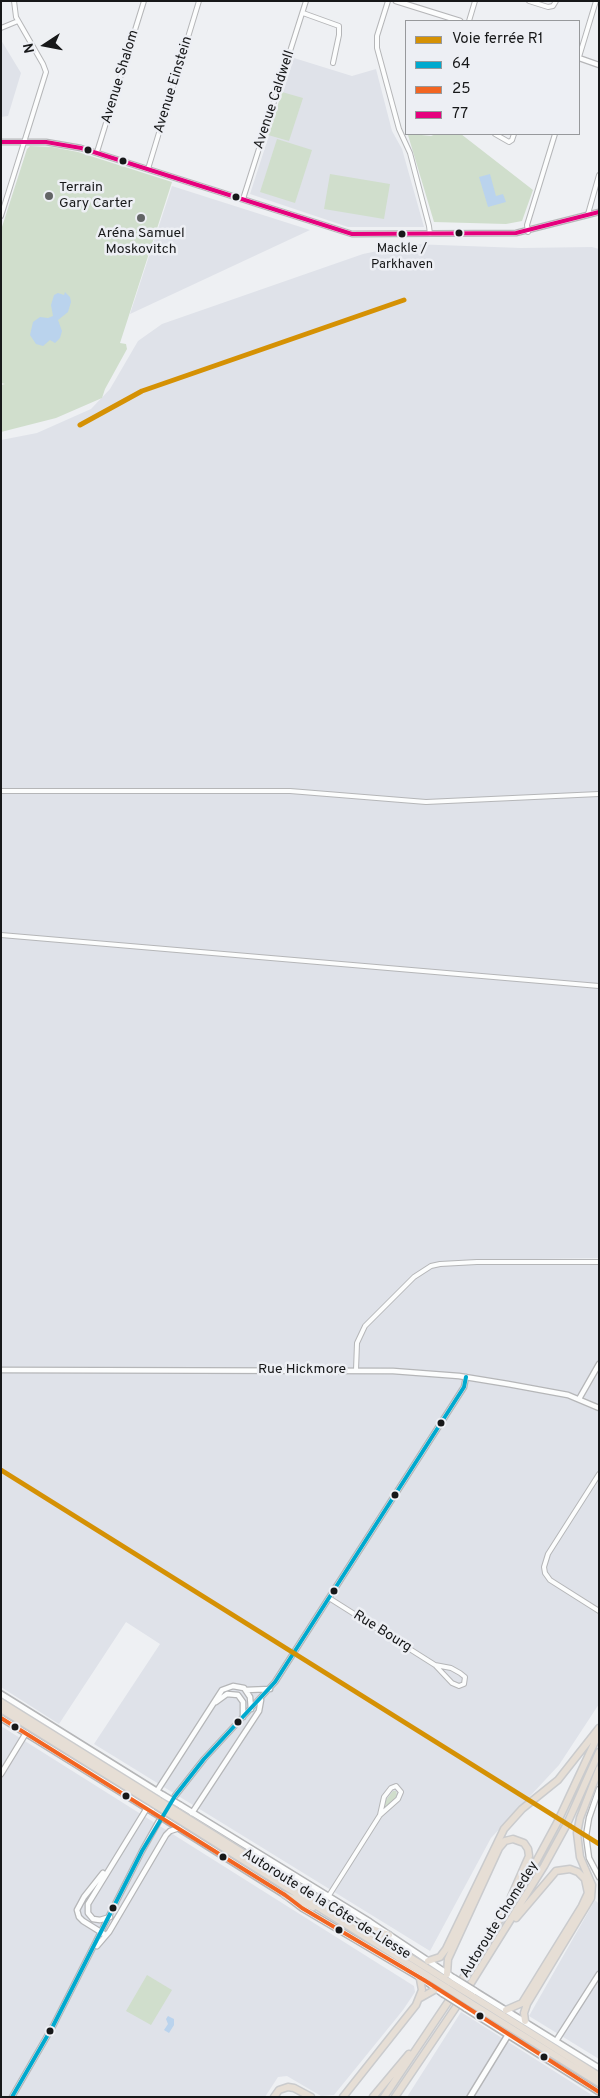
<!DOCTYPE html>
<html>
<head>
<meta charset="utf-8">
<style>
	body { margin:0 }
	#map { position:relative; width:600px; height:2098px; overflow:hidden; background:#eef0f3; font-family:Overpass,sans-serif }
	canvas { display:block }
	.frame { position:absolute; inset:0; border:2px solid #171819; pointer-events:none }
	.legend { position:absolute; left:405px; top:20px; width:175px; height:115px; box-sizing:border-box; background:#edeff4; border:1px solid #97999c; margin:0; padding:6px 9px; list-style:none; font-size:15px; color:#171819 }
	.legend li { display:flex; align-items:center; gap:10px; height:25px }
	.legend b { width:25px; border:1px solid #97999c }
	.north { position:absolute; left:20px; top:20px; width:50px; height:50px; -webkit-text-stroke:4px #edeff4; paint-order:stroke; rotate:259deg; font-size:14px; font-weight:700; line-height:20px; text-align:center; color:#171819 }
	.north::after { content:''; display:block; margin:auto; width:18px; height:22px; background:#171819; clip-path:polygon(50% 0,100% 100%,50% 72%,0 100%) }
</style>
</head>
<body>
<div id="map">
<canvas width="600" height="2098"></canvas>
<div class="frame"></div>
<ul class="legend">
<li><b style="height:6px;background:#d59104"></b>Voie ferrée R1</li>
<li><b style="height:6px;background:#00a9ce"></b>64</li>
<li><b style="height:6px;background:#f26522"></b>25</li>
<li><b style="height:6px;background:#e5007d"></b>77</li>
</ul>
<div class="north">N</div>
</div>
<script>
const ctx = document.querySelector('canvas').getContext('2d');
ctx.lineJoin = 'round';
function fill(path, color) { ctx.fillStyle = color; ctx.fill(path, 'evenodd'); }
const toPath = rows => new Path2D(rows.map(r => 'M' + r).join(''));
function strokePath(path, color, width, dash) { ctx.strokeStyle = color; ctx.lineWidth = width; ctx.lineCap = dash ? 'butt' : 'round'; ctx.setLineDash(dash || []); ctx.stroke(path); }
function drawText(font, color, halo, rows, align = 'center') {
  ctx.font = font + ' Overpass,sans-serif'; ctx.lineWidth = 5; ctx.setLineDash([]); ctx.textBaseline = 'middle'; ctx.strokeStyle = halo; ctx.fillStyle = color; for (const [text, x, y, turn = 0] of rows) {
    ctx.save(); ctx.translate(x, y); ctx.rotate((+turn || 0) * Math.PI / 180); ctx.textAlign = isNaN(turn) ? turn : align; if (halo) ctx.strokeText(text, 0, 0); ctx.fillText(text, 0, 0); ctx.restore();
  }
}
const built = toPath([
	[1,40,21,73,8,116,1,117],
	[294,58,352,76,376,69,392,131,402,149,424,227,348,227,250,194],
	[172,186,310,230,130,314],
	[412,244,521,248,592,247,599,249,599,1258,473,1260,599,1264,599,1704,559,1765,491,1838,430,1951,94,1744,160,1644,126,1622,59,1724,1,1687,1,440,37,433,91,409,110,389,138,341,162,324,363,254],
	[1,1726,414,1986,415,1992,403,2010,334,2095,321,2096,287,2076,278,2077,265,2097,1,2097],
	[595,1900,599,1904,599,2059,529,2016],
	[461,2012,595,2097,407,2097]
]);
const green = toPath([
	[282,92,303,98,289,141,268,135],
	[412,134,431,136,436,134,461,134,533,190,522,221,506,224,434,222,408,135],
	[277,139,312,150,295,203,260,192],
	[30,146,52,147,78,152,172,182,120,343,126,344,127,349,105,389,102,398,56,418,1,432,1,385,5,384,1,383,1,230,27,149],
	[330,174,390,184,384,219,324,209],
	[393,1791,396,1791,397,1795,391,1804,384,1808,386,1800],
	[147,1975,172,1990,151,2025,126,2011]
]);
const water = toPath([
	[490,174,496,196,503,194,506,202,488,207,479,177],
	[65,292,70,297,71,302,68,312,58,320,62,331,60,338,55,343,50,340,43,346,36,344,30,335,33,322,40,317,48,318,53,316,51,305,54,295,58,293,64,295],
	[168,2016,174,2019,174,2025,169,2033,164,2030,168,2024,166,2019]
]);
const minor = toPath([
	[388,1,377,36,377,48,399,129,410,153,429,226,430,234],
	[529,1,548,7,553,6,556,1],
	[303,13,339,26,339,35,333,63],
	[469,21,475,1],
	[1,28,18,21],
	[579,57,596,1],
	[495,134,509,142,512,140,514,134],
	[97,152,144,1],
	[148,169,199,1],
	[243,199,306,1],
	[588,214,599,175],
	[1,216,46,72,43,64,16,17,14,1],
	[528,232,527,225,555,134],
	[1,791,290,791,426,802,599,794],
	[1,935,599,986],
	[356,1370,357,1343,365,1326,414,1277,431,1266,440,1264,477,1262,599,1262],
	[599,1474,548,1554,544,1567,545,1573,550,1580,599,1611],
	[329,1598,435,1665,452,1683,459,1686,464,1684,465,1677,460,1673,451,1668,435,1665],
	[328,1897,380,1815,398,1799,401,1792,396,1786,391,1788,384,1797,380,1815]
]);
const tertiary = toPath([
	[396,1,460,21],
	[579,58,599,65],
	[1,142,46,142,81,148,352,234,516,233,599,212],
	[1,1370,393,1371,459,1376,508,1384,568,1395,599,1408],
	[579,1399,599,1364],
	[246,1690,270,1689],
	[216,1702,227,1694,238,1695,243,1702,243,1717],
	[1,1774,26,1733],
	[599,1789,589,1818,586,1836,589,1858,599,1877],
	[157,1791,222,1690,233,1686,244,1688,250,1697,251,1709],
	[175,1796,204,1759,275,1682,464,1387,466,1377],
	[192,1813,259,1711,261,1700],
	[103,1873,84,1897,77,1910,79,1917,83,1921,104,1934],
	[110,1917,100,1920,93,1919,88,1913,88,1904,147,1808],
	[97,1946,109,1932,166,1835,170,1831,179,1828],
	[556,2041,599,1974],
	[12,2097,53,2026,142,1851,159,1821]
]);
const secondary = toPath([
	[1,1694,163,1795],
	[1,1718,153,1812],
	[180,1805,370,1922,454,1978],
	[169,1822,285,1895,302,1908,424,1980,443,1994],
	[475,1991,599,2068],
	[465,2008,599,2092],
	[470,2097,508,2035]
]);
const motorway = toPath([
	[1,1702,160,1801],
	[1,1709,157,1806],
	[176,1811,451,1983],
	[173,1816,447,1988],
	[285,1895,313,1907],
	[367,1927,389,1935],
	[428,1961,440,1957,446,1949,504,1829,522,1809,558,1780,599,1728],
	[447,1974,448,1959,499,1848,505,1841,513,1839,524,1843,528,1849,529,1856,511,1897],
	[472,1996,599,2076],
	[420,1998,436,1989],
	[469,2002,599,2083],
	[506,2010,522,2003,582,1906,588,1893,585,1879,578,1872,570,1869,556,1871,516,1918],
	[525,2021,524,2013,527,2004,591,1898,592,1885,580,1857,577,1833,580,1818,599,1769],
	[274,2097,279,2090,288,2087,294,2088,311,2097],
	[343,2097,416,2005,422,1990,420,1979],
	[373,2097,409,2054],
	[384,2097,448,2002,537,1860,557,1823,599,1733],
	[395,2097,456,2007,544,1866,567,1824,599,1752]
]);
const secondaryBridge = toPath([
	[163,1795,180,1805],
	[153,1812,169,1822],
	[454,1978,475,1991],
	[443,1994,465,2008]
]);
const motorwayBridge = toPath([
	[160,1801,176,1811],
	[157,1806,173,1816],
	[451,1983,472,1996],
	[447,1988,469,2002]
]);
const bus1 = toPath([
	[12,2097,53,2026,142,1851,175,1796,204,1759,275,1682,464,1387,466,1377]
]);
const bus2 = toPath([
	[1,1718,285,1895,302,1908,424,1980,599,2092]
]);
const bus3 = toPath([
	[1,142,46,142,81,148,352,234,516,233,599,212]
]);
const rail1 = toPath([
	[80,425,142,391,404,300],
	[1,1470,599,1844]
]);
const markers = [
	[88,150,4.5,"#171819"],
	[123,161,4.5,"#171819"],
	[49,196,5,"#626465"],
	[236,197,4.5,"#171819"],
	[141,218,5,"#626465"],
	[459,233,4.5,"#171819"],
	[402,234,4.5,"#171819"],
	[441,1423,4.5,"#171819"],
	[395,1495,4.5,"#171819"],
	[334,1591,4.5,"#171819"],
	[238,1722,4.5,"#171819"],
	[15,1727,4.5,"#171819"],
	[126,1796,4.5,"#171819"],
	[223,1857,4.5,"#171819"],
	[113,1908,4.5,"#171819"],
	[339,1930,4.5,"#171819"],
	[480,2016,4.5,"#171819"],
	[50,2031,4.5,"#171819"],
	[544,2057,4.5,"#171819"]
];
const busNames = [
	["Mackle /",402,249],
	["Parkhaven",402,265]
];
const streetNames = [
	["Avenue Shalom",121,77,-73],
	["Avenue Einstein",174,85,-73],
	["Avenue Caldwell",275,100,-72],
	["Rue Hickmore",302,1370],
	["Rue Bourg",382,1632,32],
	["Autoroute de la Côte-de-Liesse",326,1905,32],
	["Autoroute Chomedey",500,1920,-58]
];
const poiNames = [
	["Terrain",59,188],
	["Gary Carter",59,204],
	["Aréna Samuel",141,234,"center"],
	["Moskovitch",141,250,"center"]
];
fill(built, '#dfe2e9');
fill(green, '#d0decc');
fill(water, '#bad3ed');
strokePath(minor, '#b5b6b8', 6);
strokePath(tertiary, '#b5b6b8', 7);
strokePath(secondary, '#b5b6b8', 8);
strokePath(motorway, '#cacbcd', 9);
strokePath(minor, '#fcfdfd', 4);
strokePath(tertiary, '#fcfdfd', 4.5);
strokePath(secondary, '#fcfdfd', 5);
strokePath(motorway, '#e6ded5', 6);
strokePath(secondaryBridge, '#b5b6b8', 8, []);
strokePath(motorwayBridge, '#cacbcd', 9, []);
strokePath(secondaryBridge, '#fcfdfd', 5);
strokePath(motorwayBridge, '#e6ded5', 6);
strokePath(bus1, '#00a9ce', 4);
strokePath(bus2, '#f26522', 4);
strokePath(bus3, '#e5007d', 4);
strokePath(rail1, '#d59104', 5);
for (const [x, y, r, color] of markers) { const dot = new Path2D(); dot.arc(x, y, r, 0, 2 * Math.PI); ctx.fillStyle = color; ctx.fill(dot); strokePath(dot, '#edeff4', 2); }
drawText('13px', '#171819', '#edeff4', busNames);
drawText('14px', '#171819', '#edeff4', streetNames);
drawText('14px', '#171819', '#edeff4', poiNames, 'left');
</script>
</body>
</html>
